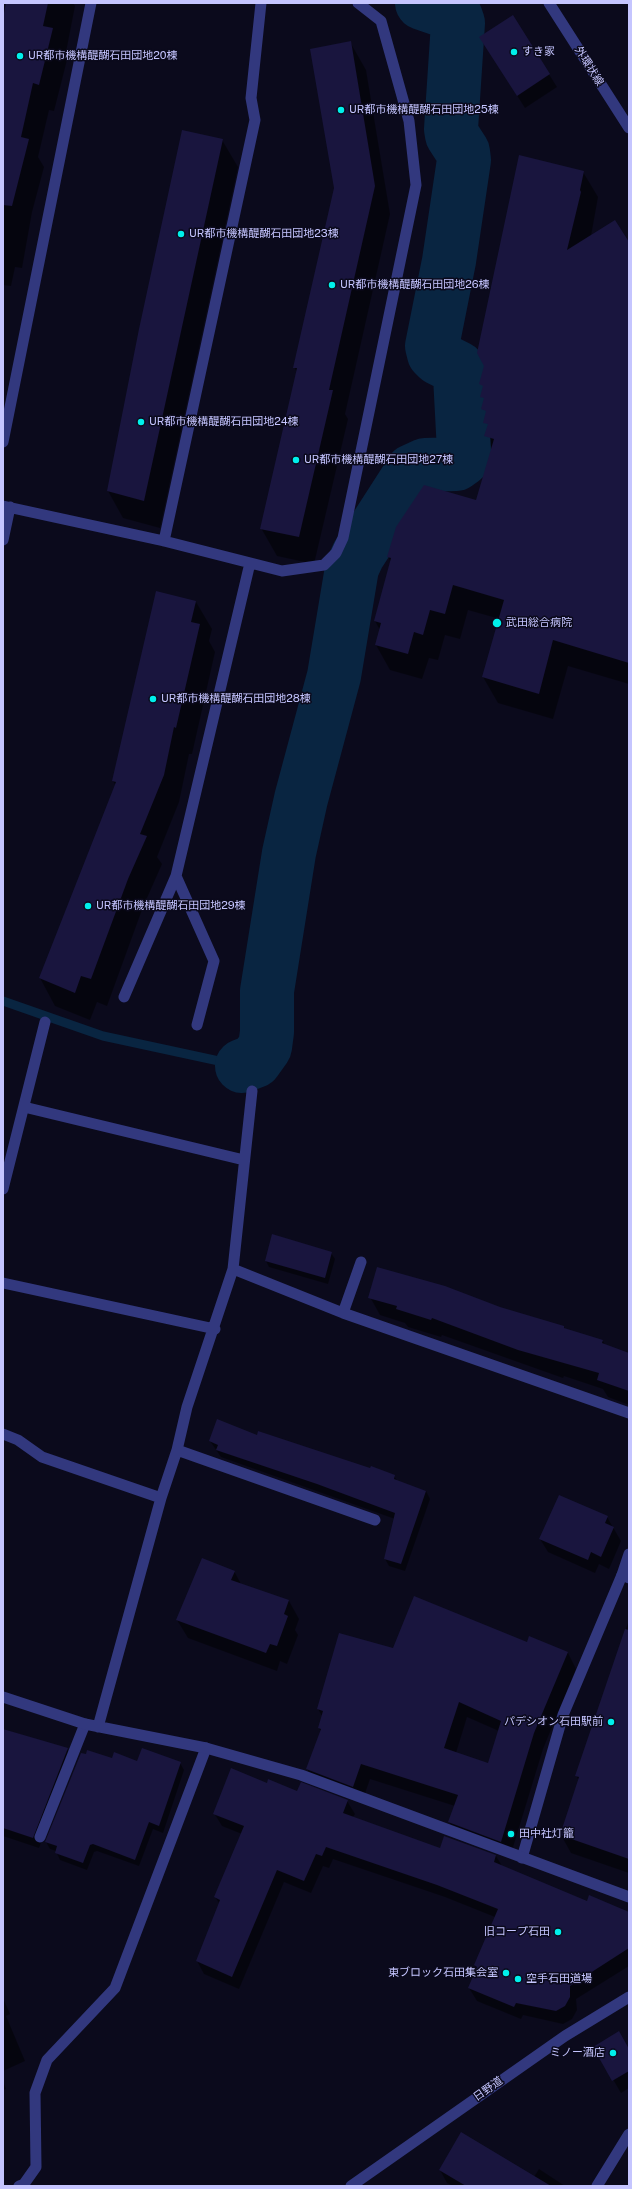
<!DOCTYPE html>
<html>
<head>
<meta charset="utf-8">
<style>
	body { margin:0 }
	#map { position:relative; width:632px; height:2189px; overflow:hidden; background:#0b0a1c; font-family:"Public Sans",sans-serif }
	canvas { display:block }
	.frame { position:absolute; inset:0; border:4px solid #c5c5ff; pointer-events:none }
</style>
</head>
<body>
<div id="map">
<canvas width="632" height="2189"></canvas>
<div class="frame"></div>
</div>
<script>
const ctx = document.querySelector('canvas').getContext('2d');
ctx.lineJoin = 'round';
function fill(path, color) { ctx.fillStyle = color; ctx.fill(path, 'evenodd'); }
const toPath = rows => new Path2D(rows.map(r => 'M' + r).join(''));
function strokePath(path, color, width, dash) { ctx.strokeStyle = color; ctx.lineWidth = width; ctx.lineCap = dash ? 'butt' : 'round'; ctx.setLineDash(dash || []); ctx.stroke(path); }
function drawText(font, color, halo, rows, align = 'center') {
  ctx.font = font + ' "Public Sans","Noto Sans JP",sans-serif'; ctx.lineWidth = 3; ctx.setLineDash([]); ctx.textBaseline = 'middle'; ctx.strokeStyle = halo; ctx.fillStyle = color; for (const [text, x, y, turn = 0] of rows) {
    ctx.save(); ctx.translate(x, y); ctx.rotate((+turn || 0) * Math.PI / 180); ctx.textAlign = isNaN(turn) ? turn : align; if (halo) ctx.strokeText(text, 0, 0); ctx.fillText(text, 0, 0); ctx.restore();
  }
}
const shadow = toPath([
	[8,3,73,3,75,6,66,52,68,56,54,111,49,110,38,157,44,167,32,212,22,268,15,267,11,286,3,285,3,23],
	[513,17,557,87,525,108,488,50],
	[350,42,366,70,390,214,345,414,348,419,314,564,277,556,261,528,297,372,294,367,335,188],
	[222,140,238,167,160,528,123,518,108,491],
	[583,172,598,197,591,236,629,244,629,684,568,666,553,719,498,703,483,677,500,619,468,610,460,639,445,635,438,660,429,658,422,679,390,670,376,645,380,630,375,621,391,562,388,557,477,501,492,448,485,436,488,429,484,423,486,416,482,409,484,403,481,397,483,389,480,384],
	[196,602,212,629,209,641,215,652,192,754,189,754,179,802,157,857,162,864,143,907,107,1006,97,1002,90,1020,55,1006,40,978,116,786,113,781],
	[331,1253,335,1259,328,1284,269,1267,266,1261],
	[370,1297,500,1308,564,1327,565,1329,603,1341,605,1345,629,1354,629,1405,608,1397,603,1389,564,1376,563,1378,442,1335,441,1337,408,1327,405,1323,380,1315],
	[257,1436,394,1476,398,1482,426,1491,430,1499,405,1571,389,1566,385,1559,395,1519,221,1457,210,1441],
	[607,1517,621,1541,609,1569,599,1564,595,1573,548,1552,540,1539],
	[234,1571,241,1584,289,1601,299,1619,295,1630,298,1635,287,1664,280,1661,277,1671,188,1638,177,1620],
	[629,1620,629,1873,571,1853,561,1835,579,1781,576,1775],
	[530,1637,568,1653,576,1669,543,1749,510,1857,458,1838,449,1822,455,1806,370,1779,362,1802,316,1785,307,1769,321,1732,319,1728,322,1716,318,1709,393,1649,527,1643],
	[467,1717,499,1731,489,1764,456,1753],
	[3,1729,67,1749,73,1760,39,1848,3,1836],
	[113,1760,180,1763,184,1770,163,1833,153,1829,139,1866,97,1851,94,1852,87,1870,60,1860,56,1851,50,1849,46,1842],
	[267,1785,298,1793,347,1801,355,1814,353,1817,440,1849,496,1856,502,1866,587,1902,629,1913,629,1966,576,1999,577,2010,572,2019,563,2024,523,2015,521,2019,477,2001,469,1988,477,1969,475,1965,495,1917,445,1897,333,1859,329,1868,323,1866,311,1893,284,1882,239,1989,204,1974,197,1961,220,1904,215,1897,242,1834,222,1826,214,1813],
	[3,1998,10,2014,6,2016,25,2061,3,2071],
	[594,2047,629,2051,629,2088,621,2093],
	[3,2081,6,2089,3,2090],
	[539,2169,565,2186,453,2186,447,2183,440,2170,534,2177]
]);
const stream = toPath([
	[3,1001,103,1036,242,1066]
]);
const river = toPath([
	[242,1066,255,1061,265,1047,267,1032,267,991,289,853,301,799,334,676,352,568,358,555,412,471,425,465,456,464,463,459,464,451,460,376,458,368,438,358,434,354,432,346,449,261,464,160,463,152,452,135,451,129,458,23,456,17,451,13,422,3]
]);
const building = toPath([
	[6,3,48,3,43,26,53,28,39,85,33,83,21,137,29,139,12,206,3,205,3,18],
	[513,15,550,74,517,96,479,37],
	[351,41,375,186,329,390,333,390,299,537,260,529,297,368,293,368,334,188,310,49],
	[182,130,223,139,144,501,107,491,139,329],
	[519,155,584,171,580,190,581,192,567,250,615,220,629,242,629,663,553,640,539,694,482,677,504,600,453,585,445,614,430,610,423,635,414,632,408,654,375,645,381,623,374,621,391,558,387,557,396,527,424,485,476,500,494,439,484,436,488,424,483,423,486,411,481,409,484,398,480,397,483,386,479,384,484,366,477,353],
	[156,591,196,601,191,622,200,624,176,728,174,727,164,775,140,834,147,836,128,879,91,979,81,976,75,993,39,978,116,782,112,781],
	[272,1234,332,1252,325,1278,265,1261],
	[377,1267,445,1286,500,1307,564,1326,564,1328,603,1340,602,1343,629,1353,629,1391,597,1380,599,1373,518,1350,432,1318,431,1320,396,1309,397,1306,368,1298],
	[217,1419,257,1435,258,1431,370,1468,371,1466,395,1475,394,1479,426,1491,401,1564,384,1559,395,1513,317,1484,216,1450,218,1445,209,1441],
	[559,1495,608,1516,605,1523,614,1527,601,1557,591,1552,588,1560,539,1539],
	[202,1558,235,1571,231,1580,289,1600,284,1614,288,1616,277,1646,270,1644,266,1653,176,1620],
	[414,1596,527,1642,529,1636,568,1652,534,1733,501,1842,448,1822,458,1795,361,1764,353,1787,306,1769,321,1729,318,1728,323,1711,317,1709,339,1633,393,1648],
	[459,1702,501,1721,488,1763,444,1748],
	[625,1629,629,1630,629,1859,560,1835,579,1777,575,1776],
	[3,1729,68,1748,33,1838,3,1828],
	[142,1748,181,1762,159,1826,149,1822,135,1860,93,1844,90,1845,83,1863,55,1853,57,1846,45,1842,81,1753,86,1754,87,1750,112,1758,114,1752,137,1761],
	[231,1768,267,1783,268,1779,297,1791,301,1782,348,1800,343,1813,440,1848,444,1836,496,1855,494,1862,587,1901,589,1895,629,1912,629,1948,570,1986,570,1997,565,2006,556,2011,516,2003,514,2007,468,1988,477,1967,474,1965,498,1909,437,1885,326,1847,322,1856,316,1854,304,1881,277,1870,232,1977,196,1961,220,1900,214,1897,244,1826,213,1814],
	[619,2031,629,2049,629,2071,612,2081,593,2047],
	[461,2132,551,2186,466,2186,439,2170]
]);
const service = toPath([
	[40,1837,85,1724],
	[522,1858,563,1715,622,1575],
	[19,2186,24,2184,36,2167,35,2093,47,2060,115,1988,206,1748],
	[597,2186,629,2134]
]);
const minor = toPath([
	[3,442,91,3],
	[3,506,164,541,282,571,324,565,336,553,343,538,416,185,409,121,381,21,358,3],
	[3,540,10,507],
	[164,541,255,120,251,98,261,3],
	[124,997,176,876],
	[197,1025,214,961,176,876,250,563],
	[24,1107,244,1160],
	[3,1189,45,1022],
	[233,1269,343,1313,629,1413],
	[3,1283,215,1329],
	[343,1313,361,1262],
	[3,1434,18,1440,42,1457,161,1498],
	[177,1450,375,1520],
	[629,1554,622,1575,629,1578],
	[3,1697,85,1724,206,1748,301,1775,629,1897],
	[98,1727,161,1498,177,1450,187,1407,233,1269,252,1091]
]);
const tertiary = toPath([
	[549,3,629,128],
	[351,2186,565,2036,629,1997]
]);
const markers = [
	[514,52,4,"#00f0ec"],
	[20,56,4,"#00f0ec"],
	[341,110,4,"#00f0ec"],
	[181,234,4,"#00f0ec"],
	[332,285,4,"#00f0ec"],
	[141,422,4,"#00f0ec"],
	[296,460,4,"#00f0ec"],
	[497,623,5,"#00f0ec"],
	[153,699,4,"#00f0ec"],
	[88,906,4,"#00f0ec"],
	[611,1722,4,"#00f0ec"],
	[511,1834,4,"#00f0ec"],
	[558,1932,4,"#00f0ec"],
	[506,1973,4,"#00f0ec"],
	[518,1979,4,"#00f0ec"],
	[613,2053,4,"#00f0ec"]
];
const poiNames = [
	["すき家",522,52],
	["UR都市機構醍醐石田団地20棟",28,56],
	["UR都市機構醍醐石田団地25棟",349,110],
	["UR都市機構醍醐石田団地23棟",189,234],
	["UR都市機構醍醐石田団地26棟",340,285],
	["UR都市機構醍醐石田団地24棟",149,422],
	["UR都市機構醍醐石田団地27棟",304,460],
	["武田総合病院",506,623],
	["UR都市機構醍醐石田団地28棟",161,699],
	["UR都市機構醍醐石田団地29棟",96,906],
	["パデシオン石田駅前",603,1722,"right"],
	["田中社灯籠",519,1834],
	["旧コープ石田",550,1932,"right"],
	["東ブロック石田集会室",498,1973,"right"],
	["空手石田道場",526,1979],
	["ミノー酒店",605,2053,"right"]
];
const streetNames = [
	["外環状線",589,66,58],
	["日野道",488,2089,-35]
];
fill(shadow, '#0007');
strokePath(stream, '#092541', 9);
strokePath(river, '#092541', 54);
fill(building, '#19153e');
strokePath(service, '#32387e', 11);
strokePath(minor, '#32387e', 11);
strokePath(tertiary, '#32387e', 11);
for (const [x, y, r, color] of markers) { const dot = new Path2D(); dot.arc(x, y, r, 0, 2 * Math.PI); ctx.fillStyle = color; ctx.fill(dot); strokePath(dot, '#0b0a1c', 1.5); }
drawText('11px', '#c5c5ff', '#0b0a1c', poiNames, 'left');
drawText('11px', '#c5c5ff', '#0b0a1c', streetNames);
</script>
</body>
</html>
